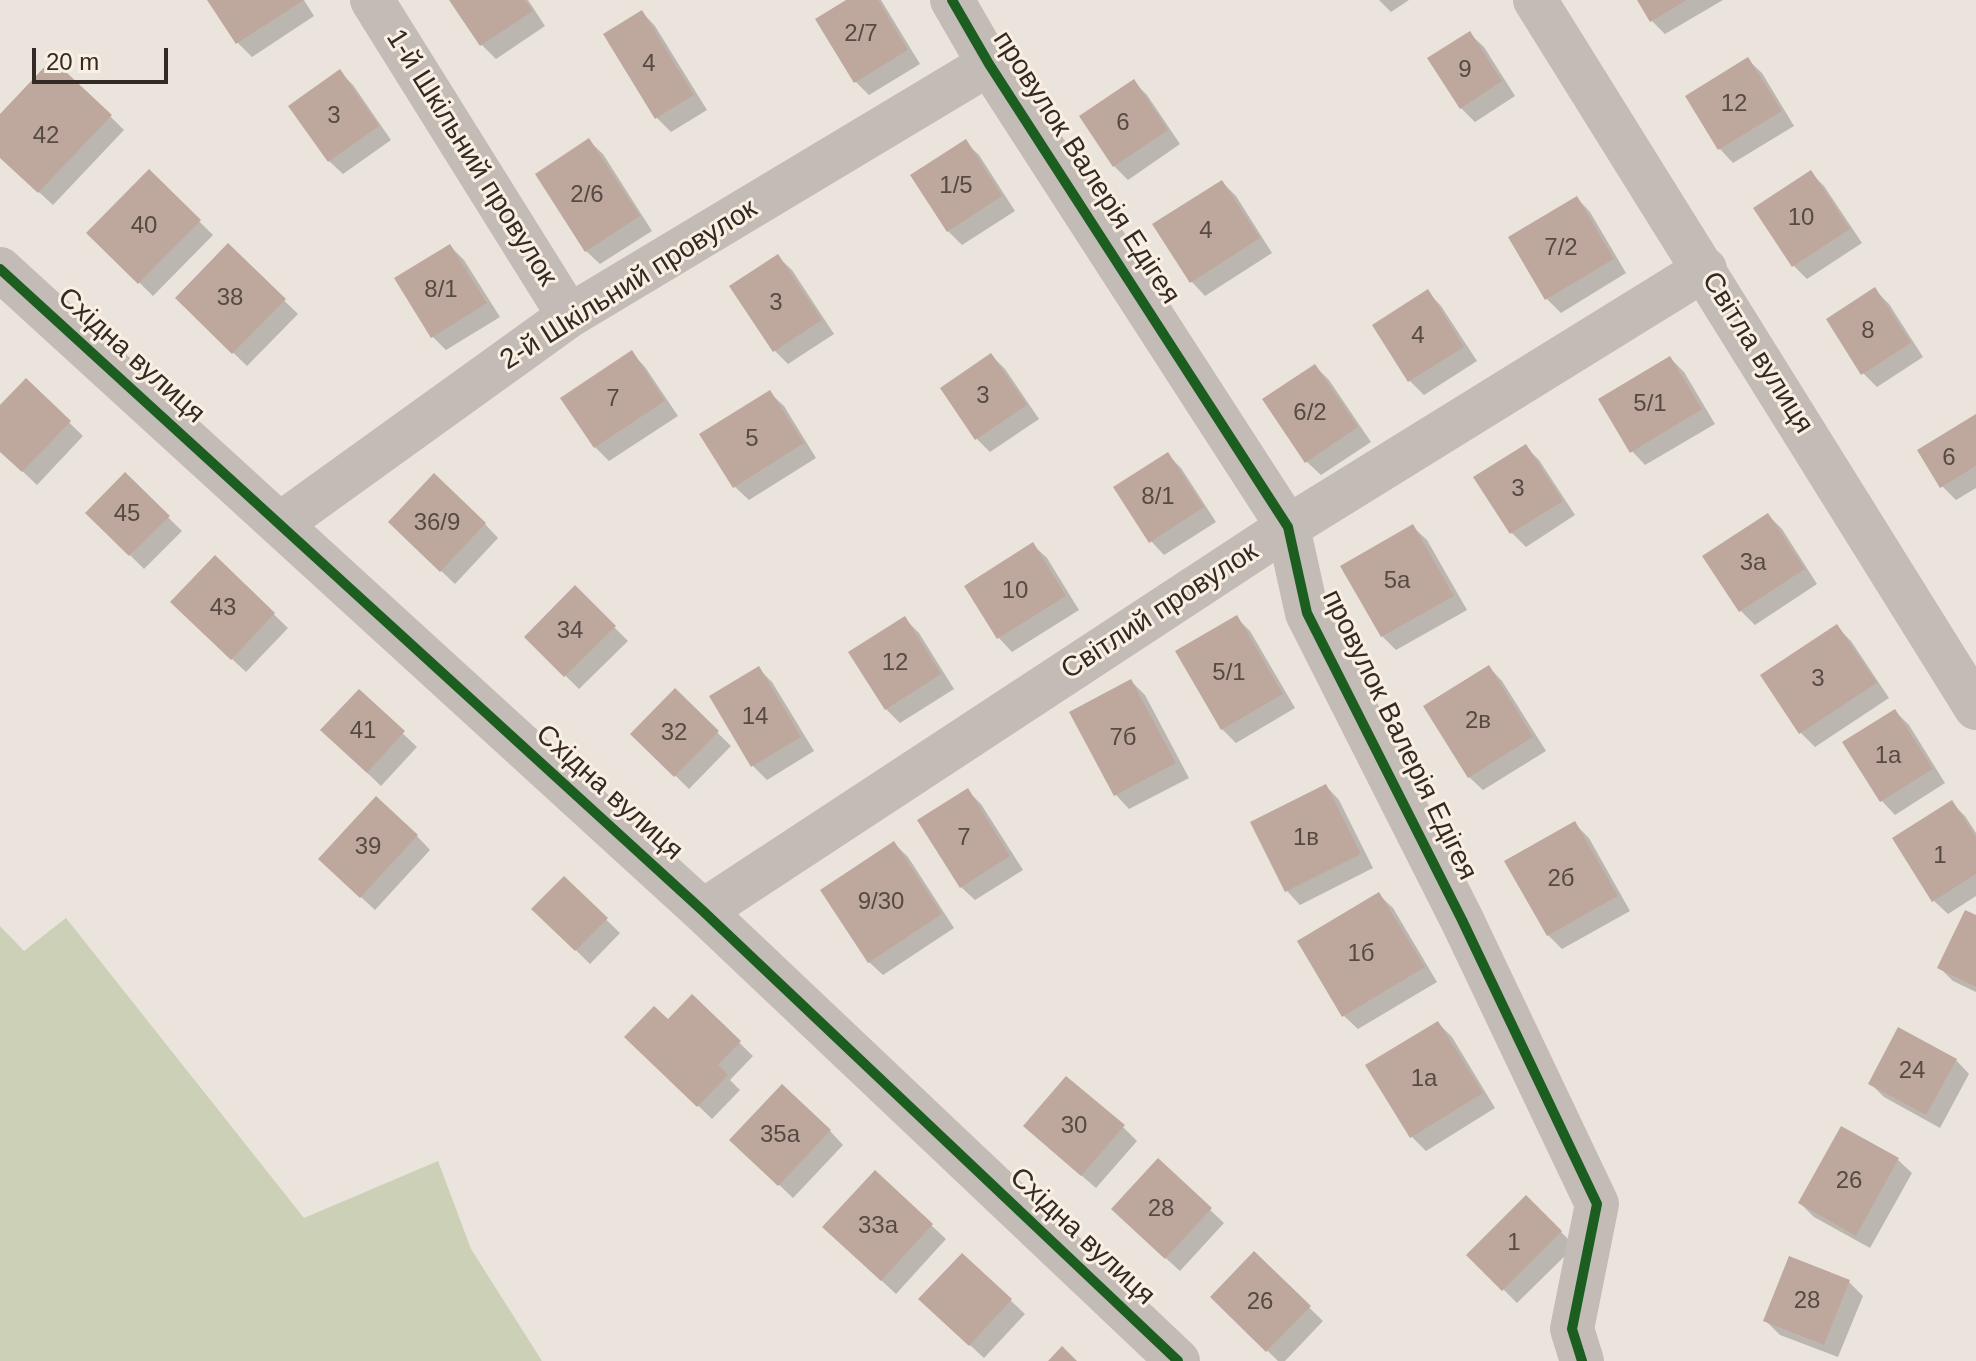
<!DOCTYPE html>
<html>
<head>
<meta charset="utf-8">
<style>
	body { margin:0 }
	#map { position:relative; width:1976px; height:1361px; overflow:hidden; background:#ebe4dc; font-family:Arial,sans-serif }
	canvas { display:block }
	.scale { position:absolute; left:32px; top:48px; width:136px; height:36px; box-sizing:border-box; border:4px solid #332a25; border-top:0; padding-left:10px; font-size:24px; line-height:28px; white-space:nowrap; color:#332a25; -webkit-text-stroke:6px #f9efe2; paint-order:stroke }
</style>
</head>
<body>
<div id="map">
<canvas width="1976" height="1361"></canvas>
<div class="scale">20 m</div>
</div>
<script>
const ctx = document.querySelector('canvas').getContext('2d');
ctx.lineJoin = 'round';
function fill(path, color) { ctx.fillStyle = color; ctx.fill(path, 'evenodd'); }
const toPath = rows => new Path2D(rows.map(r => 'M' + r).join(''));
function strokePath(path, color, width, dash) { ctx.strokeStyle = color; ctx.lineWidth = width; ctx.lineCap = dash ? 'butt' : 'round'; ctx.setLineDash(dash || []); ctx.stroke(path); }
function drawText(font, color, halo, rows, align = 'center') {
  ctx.font = font + ' Arial,sans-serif'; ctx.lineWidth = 6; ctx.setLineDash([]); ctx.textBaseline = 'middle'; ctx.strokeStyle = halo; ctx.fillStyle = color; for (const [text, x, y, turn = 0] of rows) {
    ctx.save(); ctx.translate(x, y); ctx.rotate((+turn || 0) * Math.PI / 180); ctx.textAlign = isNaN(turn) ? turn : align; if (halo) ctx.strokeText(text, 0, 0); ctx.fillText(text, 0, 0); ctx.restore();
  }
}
const green = toPath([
	[66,918,304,1218,438,1161,471,1249,542,1361,0,1361,0,926,24,951]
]);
const shadow = toPath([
	[210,0,304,0,314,16,252,57,238,43],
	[452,0,528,0,545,26,496,59,482,45],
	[849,0,881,0,920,64,869,95,855,81],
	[1379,0,1409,0,1391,12],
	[1639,0,1723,0,1665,34,1651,20],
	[642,12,655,26,707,110,671,132,657,118,606,34],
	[1470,34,1484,47,1515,96,1475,122,1461,108],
	[1748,60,1762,73,1794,126,1733,163,1720,149,1688,97],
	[340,72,353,85,391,140,343,174,329,161],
	[1133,81,1147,95,1180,144,1128,180,1114,166,1081,117],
	[110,116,124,130,53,205,0,156,0,117],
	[589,141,603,154,652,231,600,264,586,251],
	[965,142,979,155,1015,211,962,245,948,231],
	[149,172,213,235,153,296,89,233],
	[1811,173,1824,186,1862,243,1807,279,1793,265],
	[1222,182,1236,196,1272,253,1205,296,1192,282,1155,225],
	[1577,198,1590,212,1626,273,1561,313,1547,299],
	[228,246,298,314,247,366,177,298],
	[450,246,464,260,500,317,446,350,432,336],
	[778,257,792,270,834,334,788,364,774,350],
	[1875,290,1889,304,1923,357,1877,387,1863,373],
	[1428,292,1441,306,1477,361,1424,395,1410,381,1375,326],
	[632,353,645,367,678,416,609,461,595,447],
	[991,355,1005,369,1039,419,990,452,977,439],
	[1670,358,1684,372,1715,424,1645,465,1632,451],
	[1315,366,1329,380,1371,442,1321,475,1307,462],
	[26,381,83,436,37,485,0,450,0,408],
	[770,393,784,406,816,458,749,500,735,487],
	[1976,417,1976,488,1956,500,1942,486],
	[1525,446,1539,460,1575,515,1526,547,1512,533,1476,478],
	[1167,454,1181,468,1216,522,1164,555,1151,541],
	[125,475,182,531,144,569,88,513],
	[1768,515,1782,529,1817,584,1755,625,1741,611,1705,556],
	[485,524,498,538,455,584,404,536],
	[1413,527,1427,540,1467,610,1396,650,1382,636],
	[1033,545,1047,558,1079,610,1012,652,999,638],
	[215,558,288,628,246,672,186,616],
	[575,588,628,641,579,689,526,637],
	[1237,618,1250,631,1295,708,1236,743,1222,729],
	[905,619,919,633,954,689,900,723,886,709],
	[1837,627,1851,641,1889,698,1815,747,1801,733,1763,676],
	[1489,667,1502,681,1546,751,1483,790,1469,777],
	[759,669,772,682,814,751,767,780,753,766],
	[1131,681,1145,695,1189,778,1129,809,1116,795,1072,713],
	[675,691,731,746,689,789,633,734],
	[359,692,417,747,381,786,337,744],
	[1895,711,1909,725,1945,783,1895,815,1882,801,1845,743],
	[1326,786,1339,800,1373,868,1300,905,1287,891],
	[967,790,981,804,1023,870,975,900,961,887],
	[1951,802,1965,816,1976,833,1976,896,1948,914,1934,901],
	[1575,824,1589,838,1630,911,1562,949,1548,935],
	[417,836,430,850,375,910,335,873],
	[894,843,908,857,954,928,883,975,869,962],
	[564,879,620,933,590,964,534,909],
	[1379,895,1393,908,1437,982,1358,1029,1344,1016],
	[1976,917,1976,992,1953,981,1939,967],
	[692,997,753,1056,730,1080,740,1090,712,1119,627,1037,668,1022],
	[1438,1023,1452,1037,1495,1108,1426,1151,1412,1137,1368,1065],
	[1956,1060,1969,1074,1940,1128,1884,1097,1870,1083],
	[1123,1127,1137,1141,1096,1188,1039,1139],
	[1841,1128,1898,1160,1912,1173,1870,1248,1814,1217,1800,1203],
	[830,1131,843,1145,793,1198,732,1140],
	[1158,1161,1224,1223,1180,1271,1127,1223],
	[875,1173,946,1239,896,1294,839,1241],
	[1526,1197,1575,1246,1517,1303,1469,1255],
	[1254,1254,1323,1321,1285,1361,1278,1361,1212,1297],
	[962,1255,1025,1314,984,1358,935,1313],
	[1790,1259,1849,1282,1863,1296,1838,1357,1780,1335,1766,1321]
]);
const building = toPath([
	[207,0,304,0,236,44],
	[449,0,525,0,533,11,480,46],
	[846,0,878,0,908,50,854,83,815,19],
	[1637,0,1687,0,1650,22],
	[642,10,694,95,655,119,603,34],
	[1470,31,1502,81,1460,109,1427,58],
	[1748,57,1782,111,1718,150,1685,96],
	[52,59,112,115,38,193,0,158,0,114],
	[340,69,379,126,328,162,288,106],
	[1134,79,1168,130,1113,167,1079,116],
	[589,138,640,216,585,252,535,174],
	[966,139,1002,196,947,232,910,175],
	[149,169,201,220,138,284,86,233],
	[1811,170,1850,229,1792,267,1753,208],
	[1222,180,1260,238,1190,283,1152,224],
	[1577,196,1614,259,1545,300,1508,237],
	[228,243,286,299,232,354,175,298],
	[450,244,487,303,431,338,394,278],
	[778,254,822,320,773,352,729,286],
	[1875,287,1911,343,1861,375,1826,319],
	[1428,289,1464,347,1408,382,1372,325],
	[632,350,665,401,594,448,560,398],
	[991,353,1027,405,975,440,940,388],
	[1670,356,1702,409,1630,453,1598,399],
	[1315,364,1358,427,1305,463,1262,399],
	[26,378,71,421,22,472,0,452,0,405],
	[770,390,804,443,733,488,699,434],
	[1976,414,1976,466,1940,488,1917,450],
	[1526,444,1563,501,1510,534,1473,477],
	[1168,452,1204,507,1149,543,1113,487],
	[125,472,170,516,129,556,85,513],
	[434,473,486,523,440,572,388,522],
	[1768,513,1805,569,1739,612,1702,556],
	[1413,524,1454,596,1381,637,1340,566],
	[1033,542,1066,596,997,639,964,586],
	[215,555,275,613,231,660,170,602],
	[575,585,616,626,564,677,524,637],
	[1237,615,1283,694,1221,730,1175,651],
	[905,616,941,674,885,710,848,652],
	[1837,624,1877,683,1799,734,1760,675],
	[1489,665,1533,737,1468,778,1423,706],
	[759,666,801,737,751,767,709,696],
	[1131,679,1176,763,1114,796,1069,712],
	[675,688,719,731,674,777,630,734],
	[359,689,405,731,367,773,320,730],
	[1895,709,1933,769,1880,802,1842,742],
	[1326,784,1361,854,1285,892,1250,822],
	[968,788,1010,856,960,888,917,820],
	[376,796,418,835,360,898,318,859],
	[1952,800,1976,837,1976,874,1932,902,1892,838],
	[1575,821,1618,896,1547,936,1504,861],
	[894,841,942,914,868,963,820,890],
	[564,876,608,918,575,951,531,909],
	[1379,892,1425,967,1342,1017,1297,941],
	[1965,910,1976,915,1976,987,1937,968],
	[692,994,741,1041,718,1065,728,1075,697,1107,624,1037,654,1006,668,1019],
	[1438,1021,1483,1093,1410,1138,1365,1065],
	[1898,1027,1957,1059,1926,1115,1868,1084],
	[1066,1076,1125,1125,1081,1176,1023,1126],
	[782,1084,831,1130,778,1186,729,1140],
	[1841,1126,1899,1158,1856,1236,1798,1203],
	[1158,1158,1212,1208,1165,1259,1111,1209],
	[875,1170,933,1224,881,1281,822,1227],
	[1526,1195,1562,1231,1502,1291,1466,1255],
	[1254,1251,1311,1306,1266,1352,1210,1297],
	[962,1253,1012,1299,969,1346,918,1299],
	[1789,1256,1850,1280,1824,1345,1763,1321],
	[1062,1346,1077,1361,1048,1361]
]);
const minor = toPath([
	[372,0,569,316],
	[952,0,989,64,1288,527,1307,613,1462,920,1597,1204,1572,1329,1582,1361],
	[1535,0,1976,708],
	[0,269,703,911,1178,1361],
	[280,524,569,316,989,64],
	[703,911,1288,527,1705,269]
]);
const cycleway = toPath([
	[952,0,989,64,1288,527,1307,613,1462,920,1597,1204,1572,1329,1582,1361],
	[0,269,703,911,1178,1361]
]);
const numberNames = [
	["2/7",861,34],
	["4",649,64],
	["9",1465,70],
	["12",1734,104],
	["3",334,116],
	["6",1123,123],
	["42",46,136],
	["1/5",956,186],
	["2/6",587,195],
	["10",1801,218],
	["40",144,226],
	["4",1206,231],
	["7/2",1561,248],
	["8/1",441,290],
	["38",230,298],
	["3",776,303],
	["8",1868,331],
	["4",1418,336],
	["3",983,396],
	["7",613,399],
	["5/1",1650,404],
	["6/2",1310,413],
	["5",752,439],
	["6",1949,458],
	["3",1518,489],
	["8/1",1158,497],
	["45",127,514],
	["36/9",437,523],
	["3а",1753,563],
	["5а",1397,581],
	["10",1015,591],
	["43",223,608],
	["34",570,631],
	["12",895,663],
	["5/1",1229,673],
	["3",1818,679],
	["14",755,717],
	["2в",1478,721],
	["41",363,731],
	["32",674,733],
	["7б",1123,738],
	["1а",1888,756],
	["7",964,838],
	["1в",1306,838],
	["39",368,847],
	["1",1940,856],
	["2б",1561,879],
	["9/30",881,902],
	["1б",1361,954],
	["24",1912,1071],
	["1а",1424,1079],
	["30",1074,1126],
	["35а",780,1135],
	["26",1849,1181],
	["28",1161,1209],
	["33а",878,1226],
	["1",1514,1243],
	["28",1807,1301],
	["26",1260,1302]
];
const streetNames = [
	["1-й Шкільний провулок",471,158,58],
	["провулок Валерія Едігея",1086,168,57],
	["2-й Шкільний провулок",629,285,-32],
	["Світла вулиця",1757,353,58],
	["Східна вулиця",131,356,42],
	["Світлий провулок",1160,611,-33],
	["провулок Валерія Едігея",1399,735,64],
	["Східна вулиця",609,793,42],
	["Східна вулиця",1082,1237,43]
];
fill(green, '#cbd0b6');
fill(shadow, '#0003');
fill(building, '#bea89e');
strokePath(minor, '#c3bcb6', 44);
strokePath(cycleway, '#1b5e20', 10);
drawText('24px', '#564a43', null, numberNames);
drawText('28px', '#332a25', '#f9efe2', streetNames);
</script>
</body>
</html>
